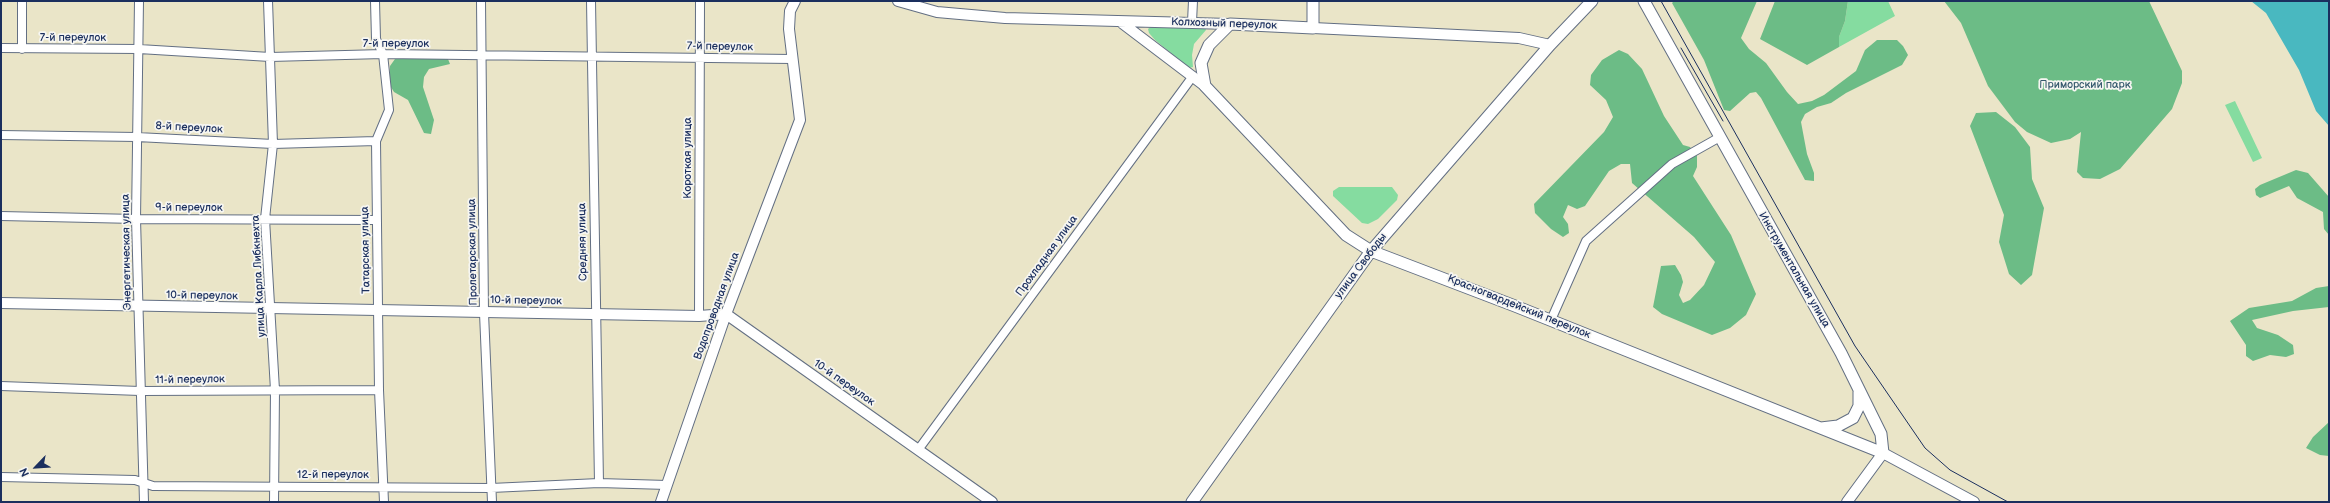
<!DOCTYPE html>
<html>
<head>
<meta charset="utf-8">
<style>
	body { margin:0 }
	#map { position:relative; width:2330px; height:503px; overflow:hidden; background:#eae5c8; font-family:"Balsamiq Sans",sans-serif }
	canvas { display:block }
	.frame { position:absolute; inset:0; border:2px solid #1b2f5e; pointer-events:none }
	.north { position:absolute; left:16px; top:447px; width:40px; height:40px; -webkit-text-stroke:3px #f6f6f2; paint-order:stroke; rotate:245deg; font-size:11px; font-weight:700; line-height:16px; text-align:center; color:#1b2f5e }
	.north::after { content:''; display:block; margin:auto; width:14px; height:18px; background:#1b2f5e; clip-path:polygon(50% 0,100% 100%,50% 72%,0 100%) }
</style>
</head>
<body>
<div id="map">
<canvas width="2330" height="503"></canvas>
<div class="frame"></div>
<div class="north">N</div>
</div>
<script>
const ctx = document.querySelector('canvas').getContext('2d');
ctx.lineJoin = 'round';
function fill(path, color) { ctx.fillStyle = color; ctx.fill(path, 'evenodd'); }
const toPath = rows => new Path2D(rows.map(r => 'M' + r).join(''));
function strokePath(path, color, width, dash) { ctx.strokeStyle = color; ctx.lineWidth = width; ctx.lineCap = dash ? 'butt' : 'round'; ctx.setLineDash(dash || []); ctx.stroke(path); }
function drawText(font, color, halo, rows, align = 'center') {
  ctx.font = font + ' "Balsamiq Sans",sans-serif'; ctx.lineWidth = 3.5; ctx.setLineDash([]); ctx.textBaseline = 'middle'; ctx.strokeStyle = halo; ctx.fillStyle = color; for (const [text, x, y, turn = 0] of rows) {
    ctx.save(); ctx.translate(x, y); ctx.rotate((+turn || 0) * Math.PI / 180); ctx.textAlign = isNaN(turn) ? turn : align; if (halo) ctx.strokeText(text, 0, 0); ctx.fillText(text, 0, 0); ctx.restore();
  }
}
const green = toPath([
	[1848,1,1888,1,1895,16,1839,47,1839,37,1845,21],
	[1153,25,1205,28,1206,30,1194,44,1192,55,1193,67,1189,68,1155,40,1149,33,1148,29],
	[2235,101,2262,158,2253,162,2225,105],
	[1339,187,1392,187,1398,195,1397,200,1378,219,1368,224,1362,223,1333,196,1333,191]
]);
const forest = toPath([
	[1674,1,1757,1,1741,38,1749,49,1766,63,1787,92,1798,104,1812,101,1824,95,1856,71,1865,50,1877,40,1897,40,1903,46,1908,55,1902,65,1846,93,1831,103,1817,107,1805,114,1801,122,1807,154,1814,173,1814,181,1805,180,1761,98,1756,92,1750,93,1730,111,1724,110,1704,60,1672,3],
	[1775,1,1848,1,1845,21,1839,37,1839,47,1807,65,1760,39],
	[1944,1,2149,1,2182,71,2182,83,2172,109,2120,169,2100,179,2083,178,2077,172,2081,132,2070,139,2051,143,2027,132,2015,122,1988,86,1961,23],
	[1619,50,1628,54,1642,69,1664,116,1683,145,1690,147,1697,156,1697,167,1693,176,1731,235,1756,294,1746,315,1730,328,1712,335,1662,314,1653,307,1661,266,1675,265,1681,275,1683,282,1679,295,1683,303,1690,300,1704,285,1715,262,1694,237,1632,183,1630,164,1621,164,1609,171,1585,206,1577,209,1568,205,1563,217,1568,224,1569,233,1563,237,1551,229,1535,213,1534,204,1604,132,1613,117,1606,100,1590,85,1591,75,1602,60],
	[403,58,448,59,450,64,429,69,424,77,423,87,434,120,431,134,424,133,408,100,394,92,389,84,390,66,395,59],
	[1996,112,2015,127,2030,147,2032,179,2044,208,2032,275,2021,285,2009,274,1999,242,2004,215,1970,126,1976,113],
	[2296,170,2308,173,2329,197,2329,235,2324,229,2323,212,2297,198,2289,186,2260,198,2256,195,2255,189,2260,185],
	[2329,286,2329,307,2293,311,2252,320,2257,328,2278,335,2293,345,2294,354,2286,357,2270,355,2253,361,2246,356,2246,345,2230,321,2249,308,2292,301,2316,288],
	[2329,422,2329,456,2320,455,2306,448,2313,437]
]);
const water = toPath([
	[2251,1,2329,1,2329,126,2316,111,2299,70,2266,13]
]);
const minor = toPath([
	[139,1,136,219,144,502],
	[268,1,273,144,265,219,275,390,274,502],
	[375,1,376,39,383,54,389,110,376,141,379,390,384,502],
	[481,1,484,313,492,502],
	[591,1,599,483],
	[1192,22,1193,1],
	[1,48,139,49,270,57,383,54,792,59],
	[22,49,22,1],
	[1,135,137,137,273,144,376,141],
	[1,216,136,219,377,220],
	[699,316,700,1],
	[1551,320,1586,241,1672,164,1720,137],
	[1,386,140,391,379,390],
	[918,450,1193,76],
	[1,477,135,480,153,486,491,488,599,483,667,485]
]);
const tertiary = toPath([
	[898,1,937,12,1005,18,1230,24],
	[1122,23,1205,86],
	[1313,28,1519,38,1550,45],
	[1,303,699,316,726,314,992,502],
	[661,502,726,314,800,120,789,29,790,11,795,1],
	[1847,502,1883,453,1974,502]
]);
const secondary = toPath([
	[1313,1,1313,28,1230,24,1209,45,1201,63,1205,86,1346,235,1371,251,1515,306,1883,453,1881,434,1841,353,1644,1],
	[1821,428,1838,426,1853,418,1859,406,1859,392],
	[1192,502,1371,251,1550,45,1592,1]
]);
const tram = toPath([
	[1661,1,1855,346,1925,448,1950,470,2008,502],
	[1681,48,1723,121]
]);
const streetNames = [
	["Колхозный переулок",1224,24,2],
	["7-й переулок",73,38],
	["7-й переулок",396,44],
	["7-й переулок",720,47,1],
	["8-й переулок",189,128,3],
	["Короткая улица",688,158,-90],
	["9-й переулок",189,208],
	["Средняя улица",583,242,-91],
	["Татарская улица",366,250,-91],
	["Энергетическая улица",127,252,-91],
	["Пролетарская улица",473,252,-91],
	["Прохладная улица",1047,256,-54],
	["улица Свободы",1361,266,-53],
	["Инструментальная улица",1794,270,60],
	["улица Карла Либкнехта",259,276,-93],
	["10-й переулок",202,296,1],
	["10-й переулок",526,301,1],
	["Водопроводная улица",717,306,-70],
	["Красногвардейский переулок",1519,307,22],
	["11-й переулок",190,380,-1],
	["10-й переулок",844,383,35],
	["12-й переулок",333,475]
];
const parkNames = [
	["Приморский парк",2085,85]
];
fill(green, '#85dca0');
fill(forest, '#6cbc86');
fill(water, '#49b8c0');
strokePath(minor, '#636f83', 10);
strokePath(tertiary, '#636f83', 12);
strokePath(secondary, '#636f83', 13);
strokePath(minor, '#fff', 8);
strokePath(tertiary, '#fff', 10);
strokePath(secondary, '#fff', 11);
strokePath(tram, '#1b2f5e', 1);
drawText('11px', '#1b2f5e', '#f6f6f2', streetNames);
drawText('11px', '#365a6e', '#f6f6f2', parkNames);
</script>
</body>
</html>
